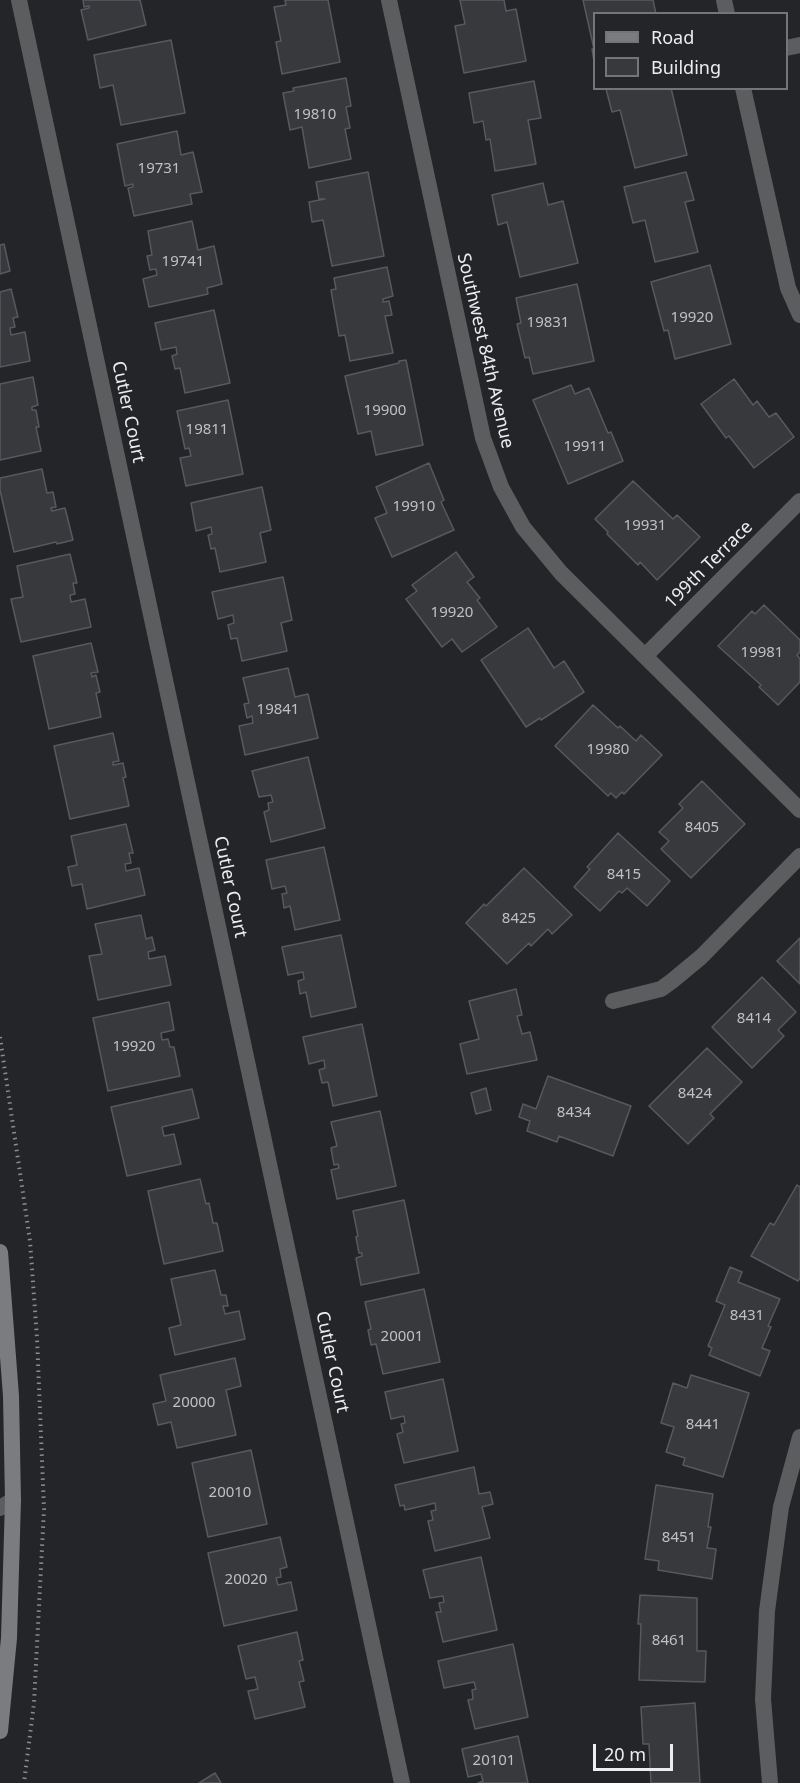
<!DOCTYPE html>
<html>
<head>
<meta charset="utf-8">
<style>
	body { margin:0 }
	#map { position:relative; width:800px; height:1783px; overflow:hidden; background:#232529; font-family:"Noto Sans",sans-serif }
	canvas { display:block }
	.legend { position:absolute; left:593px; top:12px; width:195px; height:78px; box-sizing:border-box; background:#232529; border:2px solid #737579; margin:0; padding:8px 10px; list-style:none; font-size:18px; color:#ecedf0 }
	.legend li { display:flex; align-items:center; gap:12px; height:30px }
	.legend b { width:30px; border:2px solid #737579 }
	.scale { position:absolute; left:593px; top:1744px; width:80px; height:27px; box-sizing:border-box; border:3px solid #ecedf0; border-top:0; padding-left:8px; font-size:18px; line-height:21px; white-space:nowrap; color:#ecedf0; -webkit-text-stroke:4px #232529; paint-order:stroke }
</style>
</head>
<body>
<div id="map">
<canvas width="800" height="1783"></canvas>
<ul class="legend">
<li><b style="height:8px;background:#7b7c80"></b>Road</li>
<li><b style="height:16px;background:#37393d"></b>Building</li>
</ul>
<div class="scale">20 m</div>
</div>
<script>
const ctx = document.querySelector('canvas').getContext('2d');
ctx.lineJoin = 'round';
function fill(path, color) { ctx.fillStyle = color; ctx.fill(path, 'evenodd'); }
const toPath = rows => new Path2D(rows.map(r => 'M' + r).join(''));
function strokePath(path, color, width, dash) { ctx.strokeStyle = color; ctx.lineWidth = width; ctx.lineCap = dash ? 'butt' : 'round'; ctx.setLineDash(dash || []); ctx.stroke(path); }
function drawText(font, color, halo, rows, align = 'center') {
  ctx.font = font + ' "Noto Sans",sans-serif'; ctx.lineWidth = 4.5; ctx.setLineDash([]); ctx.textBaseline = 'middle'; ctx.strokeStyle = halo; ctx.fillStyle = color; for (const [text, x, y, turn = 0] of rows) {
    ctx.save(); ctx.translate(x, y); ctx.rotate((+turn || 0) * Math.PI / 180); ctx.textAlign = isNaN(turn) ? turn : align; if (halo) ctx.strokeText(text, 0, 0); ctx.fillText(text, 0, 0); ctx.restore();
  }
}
const building = toPath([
	[83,0,140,0,146,25,88,40,81,10,89,8,89,6,84,7,83,0],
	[285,0,328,0,340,62,282,74,276,42,281,41,274,7,286,5,285,0],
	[460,0,504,0,506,11,516,9,526,61,464,73,455,26,465,24,460,0],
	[583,0,653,0,656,14,594,14,594,61,592,49,594,49,583,0],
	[171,40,185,113,121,125,113,85,100,88,94,55,171,40],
	[346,78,351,106,346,107,350,128,345,129,351,159,309,168,302,127,290,130,283,93,294,91,293,88,346,78],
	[534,81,541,118,528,120,536,164,495,171,490,139,486,140,483,121,474,123,469,93,534,81],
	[671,88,687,155,635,168,620,110,612,112,606,89,671,88],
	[177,131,181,155,193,152,202,192,190,194,192,204,134,216,128,188,133,187,133,184,125,186,117,144,177,131],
	[368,172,384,256,332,266,323,220,312,222,309,202,325,199,319,199,316,182,368,172],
	[686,172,694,200,685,202,698,252,655,262,645,220,633,223,624,187,686,172],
	[543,183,548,205,563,201,578,263,520,277,507,222,498,225,492,195,543,183],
	[192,221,198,250,214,246,222,284,207,288,208,294,149,307,143,279,157,275,156,269,150,270,147,256,152,255,148,231,192,221],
	[4,244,10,271,0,274,0,245,4,244],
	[710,265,731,344,675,359,668,330,664,331,651,282,710,265],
	[387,267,393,296,383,299,383,302,389,301,392,315,385,316,393,353,350,361,345,335,339,336,331,290,336,289,334,278,387,267],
	[577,284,594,361,533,374,529,357,525,358,517,324,521,323,516,298,577,284],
	[11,289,18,317,13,318,15,327,10,328,11,335,25,332,30,361,0,367,0,292,11,289],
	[214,310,230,383,185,393,180,368,175,369,172,356,177,354,176,347,161,350,155,323,214,310],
	[406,360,423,445,376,455,371,431,358,434,345,376,399,363,399,361,406,360],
	[33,377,38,405,32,407,32,410,36,410,39,427,36,427,41,451,0,460,0,384,33,377],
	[734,379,753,405,757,401,769,417,776,413,794,437,754,468,729,436,726,438,701,404,734,379],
	[571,385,575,394,589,388,608,433,611,432,623,461,568,484,533,400,571,385],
	[228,400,243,474,186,486,180,458,191,456,189,448,185,449,177,411,228,400],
	[429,463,444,500,441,502,454,530,392,557,375,518,387,513,376,487,429,463],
	[42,469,47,493,53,492,56,507,51,508,52,511,65,508,73,540,57,544,56,542,14,552,0,490,0,478,42,469],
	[633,481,673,519,677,515,700,537,657,580,640,562,638,565,607,534,608,532,595,519,633,481],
	[262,487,271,530,260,533,266,562,220,572,215,548,211,549,208,535,212,534,211,527,196,531,191,503,262,487],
	[456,552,474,577,467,582,480,598,477,600,497,627,462,652,452,639,442,647,406,599,417,591,412,585,456,552],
	[70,554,77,583,73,583,75,594,70,595,71,602,85,599,91,627,21,642,11,599,23,597,17,566,70,554],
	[283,577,292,620,281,623,287,651,242,661,237,638,231,639,228,625,234,623,233,615,218,619,212,592,283,577],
	[764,605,800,640,800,652,797,655,800,659,800,682,778,705,759,687,761,685,718,646,752,611,755,614,764,605],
	[528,628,554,668,564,661,584,692,541,720,540,718,526,727,481,660,528,628],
	[91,643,98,672,91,673,92,677,96,675,100,692,96,693,101,717,49,729,33,656,91,643],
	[288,668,295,697,308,694,318,738,245,755,239,726,253,723,252,716,247,718,244,704,249,703,243,678,288,668],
	[593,705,618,728,620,726,636,741,641,735,662,755,624,794,622,792,616,798,611,793,608,796,555,746,593,705],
	[113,733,119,761,113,762,113,765,123,763,126,777,123,778,129,806,70,819,54,746,113,733],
	[308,757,325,828,271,842,264,812,269,810,268,803,273,802,271,795,259,797,252,771,308,757],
	[702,781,745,824,691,878,661,849,669,841,659,832,683,808,679,804,702,781],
	[126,824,133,853,129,853,131,863,125,864,126,871,139,868,145,895,87,909,82,884,72,886,68,867,77,865,71,836,126,824],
	[618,833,670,881,647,906,627,888,622,893,619,891,600,911,574,887,590,869,587,867,618,833],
	[324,847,340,920,295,930,290,906,284,908,282,894,287,893,285,886,272,889,266,860,324,847],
	[524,868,572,915,552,934,548,929,531,946,529,943,507,964,466,923,484,904,486,906,524,868],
	[141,915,146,939,152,937,155,950,148,952,149,959,165,956,171,985,98,1000,89,956,102,954,95,924,141,915],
	[341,935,356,1007,311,1017,306,992,300,994,298,981,304,979,303,972,288,975,282,947,341,935],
	[800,938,800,984,777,961,800,938],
	[762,977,796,1012,778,1030,784,1036,752,1068,712,1027,762,977],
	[516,989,522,1015,517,1016,522,1034,530,1032,537,1060,467,1074,460,1044,479,1039,469,1001,516,989],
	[169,1002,174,1030,161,1033,162,1040,168,1039,170,1047,174,1047,180,1076,108,1091,93,1018,169,1002],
	[362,1024,377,1096,333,1106,328,1082,322,1083,319,1070,325,1068,324,1060,309,1064,303,1037,362,1024],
	[707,1048,742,1082,710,1114,714,1118,688,1144,649,1106,707,1048],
	[548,1076,631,1106,613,1156,559,1136,557,1142,527,1131,530,1121,519,1117,523,1104,536,1109,548,1076],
	[486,1088,491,1110,476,1114,471,1093,486,1088],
	[192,1089,199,1118,162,1127,164,1136,174,1134,181,1164,127,1176,111,1107,192,1089],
	[380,1111,396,1186,337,1199,331,1170,339,1168,338,1164,334,1165,331,1148,337,1146,331,1122,380,1111],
	[200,1179,206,1204,209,1203,213,1223,217,1223,223,1251,164,1264,148,1191,200,1179],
	[797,1185,800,1187,800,1278,798,1281,751,1256,770,1223,774,1225,797,1185],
	[404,1200,419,1273,361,1285,356,1258,362,1256,362,1253,359,1253,356,1237,358,1236,353,1211,404,1200],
	[730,1267,742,1272,738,1282,780,1299,768,1326,771,1327,762,1348,770,1351,760,1376,709,1355,712,1348,708,1346,725,1305,716,1301,730,1267],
	[215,1270,221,1295,226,1295,228,1306,223,1306,225,1314,239,1311,245,1339,175,1355,169,1328,181,1325,171,1279,215,1270],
	[424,1289,440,1362,383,1374,376,1344,371,1345,368,1330,371,1329,365,1302,424,1289],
	[235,1358,241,1386,226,1390,236,1435,177,1448,171,1422,158,1425,153,1404,166,1401,160,1375,235,1358],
	[691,1375,749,1393,723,1477,683,1465,685,1458,666,1452,674,1427,661,1423,673,1383,687,1388,691,1375],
	[443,1379,458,1451,404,1463,397,1434,403,1432,401,1424,405,1423,404,1416,391,1419,385,1392,443,1379],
	[251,1450,267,1524,208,1537,192,1463,251,1450],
	[474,1467,479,1494,490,1492,493,1504,482,1507,490,1538,435,1551,428,1521,433,1520,431,1511,436,1510,435,1503,405,1510,404,1505,400,1506,395,1485,474,1467],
	[656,1485,713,1494,708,1527,711,1527,707,1548,716,1549,712,1579,658,1570,659,1561,645,1559,656,1485],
	[280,1537,287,1567,280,1569,281,1577,276,1578,278,1585,291,1582,297,1610,224,1626,208,1553,280,1537],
	[481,1557,497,1630,443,1642,436,1612,441,1612,439,1603,444,1602,443,1596,430,1598,423,1570,481,1557],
	[640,1595,697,1598,697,1651,706,1651,705,1682,639,1680,641,1624,638,1624,640,1595],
	[297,1632,303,1660,299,1661,304,1681,299,1682,305,1707,255,1719,248,1691,258,1689,255,1677,246,1679,238,1646,297,1632],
	[513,1644,528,1717,475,1729,468,1700,473,1699,472,1690,476,1689,474,1682,444,1688,438,1661,513,1644],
	[695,1703,700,1783,651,1783,649,1744,643,1744,641,1707,695,1703],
	[518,1736,528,1783,478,1783,483,1781,481,1774,468,1777,462,1749,518,1736],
	[215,1773,221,1783,199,1783,215,1773]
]);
const path = toPath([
	[0,1037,30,1241,37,1338,44,1509,34,1703,24,1783]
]);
const minor = toPath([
	[19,0,402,1783],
	[389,0,483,438,501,487,523,527,561,573,800,810],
	[786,48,800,45],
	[645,656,800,501],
	[613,1001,661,989,672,981,701,957,800,856],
	[0,1508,13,1500],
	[770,1783,763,1699,767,1611,781,1507,800,1437]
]);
const tertiary = toPath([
	[724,0,727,14],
	[743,88,788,288,800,315]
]);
const secondary = toPath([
	[0,1252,11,1396,13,1500,9,1638,0,1731]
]);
const numberNames = [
	["19810",315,115],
	["19731",159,169],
	["19741",183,262],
	["19920",692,318],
	["19831",548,323],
	["19900",385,411],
	["19811",207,430],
	["19911",585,447],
	["19910",414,507],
	["19931",645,526],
	["19920",452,613],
	["19981",762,653],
	["19841",278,710],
	["19980",608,750],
	["8405",702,828],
	["8415",624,875],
	["8425",519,919],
	["8414",754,1019],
	["19920",134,1047],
	["8424",695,1094],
	["8434",574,1113],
	["8431",747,1316],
	["20001",402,1337],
	["20000",194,1403],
	["8441",703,1425],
	["20010",230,1493],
	["8451",679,1538],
	["20020",246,1580],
	["8461",669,1641],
	["20101",494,1761]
];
const streetNames = [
	["Southwest 84th Avenue",485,351,77],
	["Cutler Court",128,412,78],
	["199th Terrace",709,565,-45],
	["Cutler Court",230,887,78],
	["Cutler Court",332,1362,78]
];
fill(building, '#37393d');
strokePath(building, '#57595e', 1.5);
strokePath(path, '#8b8c90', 4, [1.5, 4.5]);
strokePath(minor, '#5c5d5f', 16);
strokePath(tertiary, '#5c5d5f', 16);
strokePath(secondary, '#7b7c80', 16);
drawText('15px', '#bfc0c3', null, numberNames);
drawText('18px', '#ecedf0', '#232529', streetNames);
</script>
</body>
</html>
